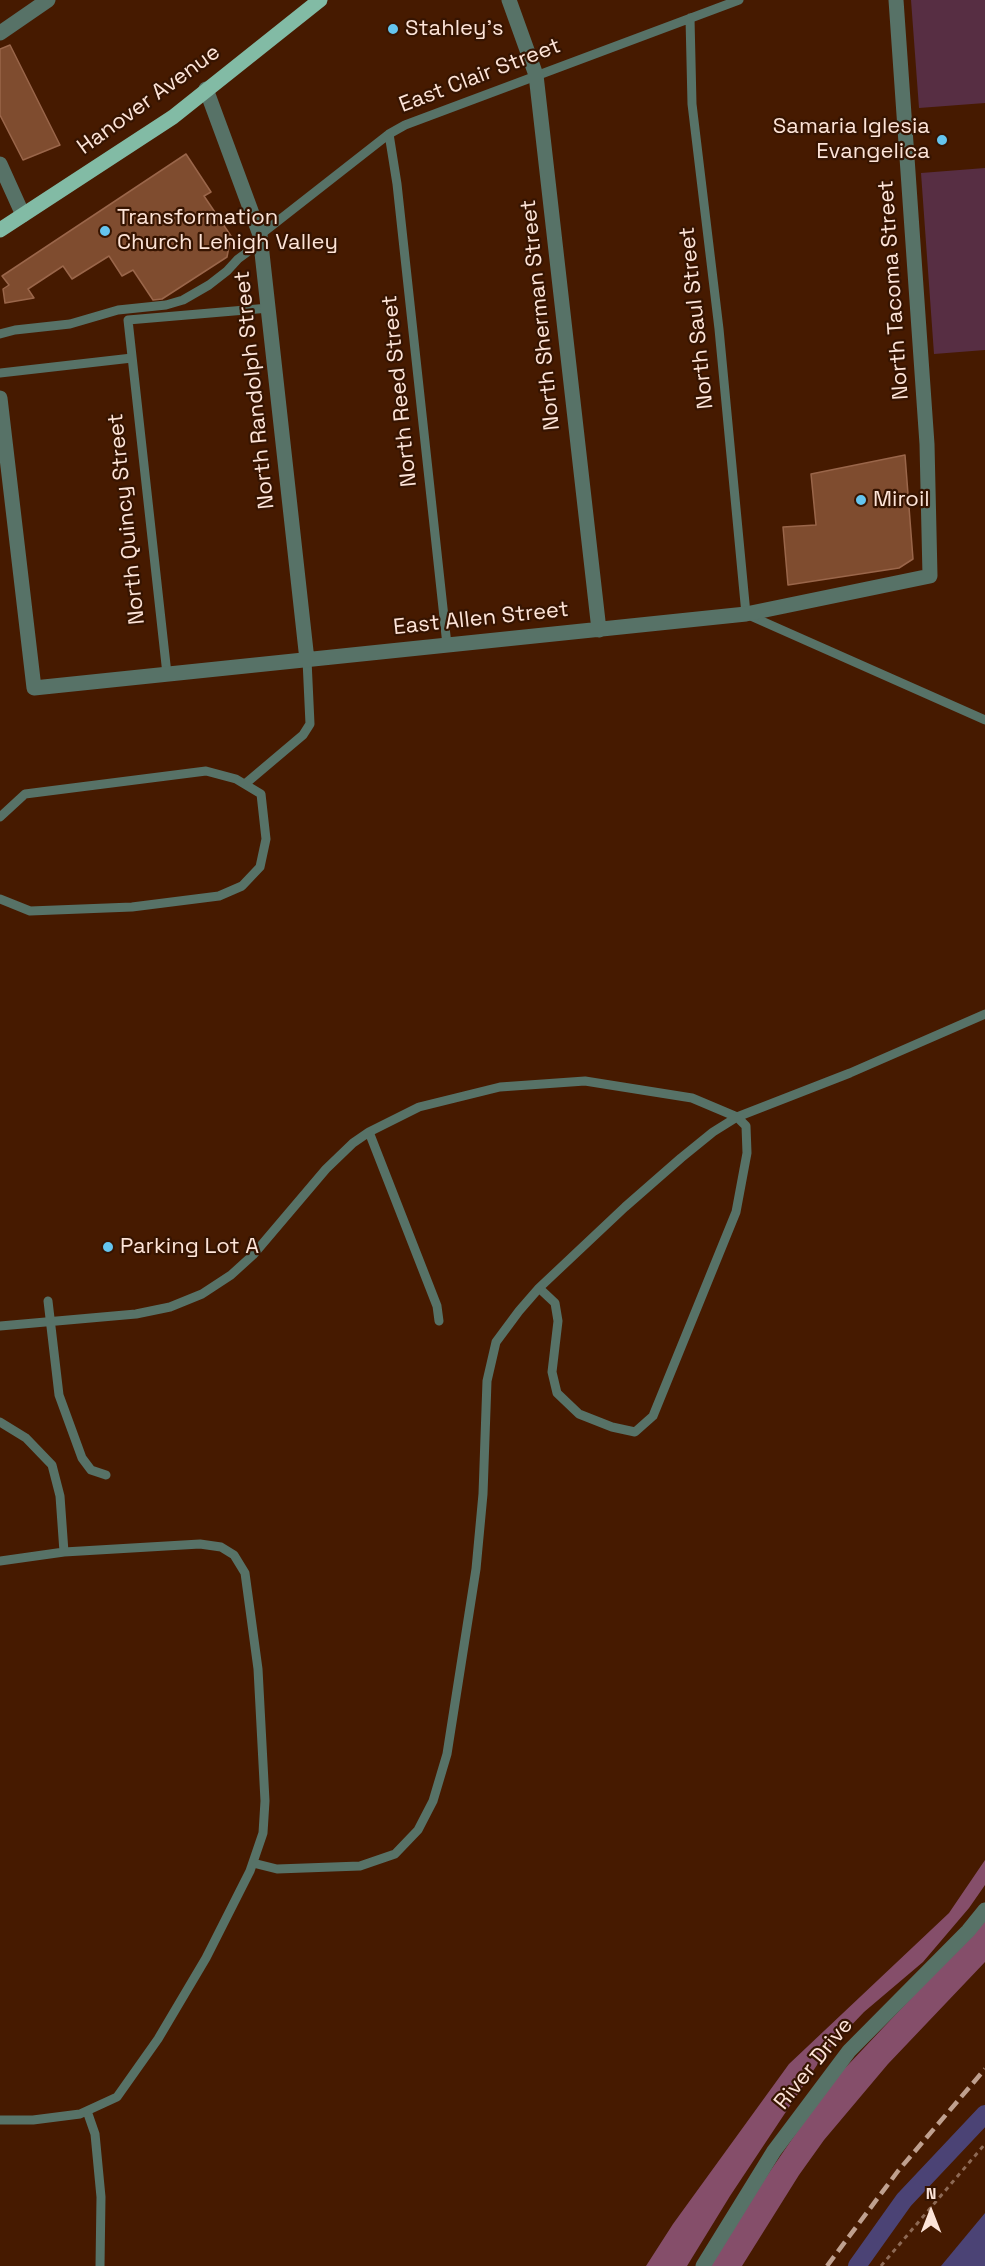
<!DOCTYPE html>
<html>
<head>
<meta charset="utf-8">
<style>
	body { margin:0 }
	#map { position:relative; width:985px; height:2266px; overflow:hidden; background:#461a00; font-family:"Space Grotesk",sans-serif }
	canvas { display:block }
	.north { position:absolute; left:901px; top:2182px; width:60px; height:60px; -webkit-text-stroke:4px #361401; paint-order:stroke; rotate:0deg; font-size:16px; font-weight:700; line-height:24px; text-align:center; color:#fde4d8 }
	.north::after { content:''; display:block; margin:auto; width:21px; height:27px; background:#fde4d8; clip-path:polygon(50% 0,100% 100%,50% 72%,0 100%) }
</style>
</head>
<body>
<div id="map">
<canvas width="985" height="2266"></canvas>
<div class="north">N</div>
</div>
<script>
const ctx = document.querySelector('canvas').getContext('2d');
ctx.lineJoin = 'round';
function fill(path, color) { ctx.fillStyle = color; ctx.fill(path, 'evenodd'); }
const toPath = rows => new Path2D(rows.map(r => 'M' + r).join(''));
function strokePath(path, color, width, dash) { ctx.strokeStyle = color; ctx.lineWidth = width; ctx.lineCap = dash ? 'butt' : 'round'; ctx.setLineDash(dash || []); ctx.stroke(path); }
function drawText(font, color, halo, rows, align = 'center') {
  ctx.font = font + ' "Space Grotesk",sans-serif'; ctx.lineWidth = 4.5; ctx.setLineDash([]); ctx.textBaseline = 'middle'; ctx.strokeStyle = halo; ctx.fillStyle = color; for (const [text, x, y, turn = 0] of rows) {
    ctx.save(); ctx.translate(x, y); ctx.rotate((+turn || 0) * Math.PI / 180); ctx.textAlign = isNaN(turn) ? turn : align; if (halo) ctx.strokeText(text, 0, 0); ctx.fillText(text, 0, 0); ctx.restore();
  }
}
const green = toPath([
	[911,0,985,0,985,103,919,108],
	[985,168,985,350,934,354,921,173]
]);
const forest = toPath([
	[985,1860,985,1885,969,1908,923,1962,864,2012,825,2053,730,2196,687,2266,646,2266,673,2224,789,2064,949,1913],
	[985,1920,985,1962,888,2064,824,2140,799,2175,742,2266,709,2266,762,2183,829,2085]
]);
const water = toPath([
	[985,2213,985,2266,941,2266]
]);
const canal = toPath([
	[857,2266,904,2200,985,2114]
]);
const building = toPath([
	[10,45,60,145,23,160,0,115,0,49,10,45],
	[186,154,211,192,204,196,231,236,227,257,162,299,153,300,133,270,122,276,109,256,72,279,63,266,28,289,34,298,5,303,3,289,9,285,2,276,186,154],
	[905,455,913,559,899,568,788,585,783,527,816,525,811,474,905,455]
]);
const path = toPath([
	[881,2266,985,2144]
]);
const service = toPath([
	[690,18,692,104,719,329,746,614,985,720],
	[389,134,397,184,447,645],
	[260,235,389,134,405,125,739,0],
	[0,334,15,330,70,324,118,310,166,305,183,300,209,285,227,271,238,259,261,242],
	[0,373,132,358],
	[167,674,128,320,269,308],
	[245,784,303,735,310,724,307,660],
	[0,817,25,794,206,771,236,779,261,794,266,839,260,867,242,886,219,896,132,907,30,911,0,899],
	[369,1132,437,1306,439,1321],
	[48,1301,59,1395,82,1458,91,1470,106,1475],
	[0,1326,136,1314,170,1307,202,1294,231,1275,253,1255,326,1169,353,1143,369,1132,419,1107,500,1087,585,1081,692,1098,737,1117,746,1126,747,1153,736,1212,653,1416,635,1432,612,1427,579,1414,557,1393,552,1372,558,1321,555,1303,539,1288],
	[0,1422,26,1438,52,1465,60,1496,64,1552],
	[0,1561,64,1552,200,1544,221,1547,234,1555,245,1573,258,1669,265,1801,263,1833,250,1871,206,1958,158,2039,117,2097,80,2114,33,2120,0,2120],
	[253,1863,277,1869,360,1866,395,1854,418,1830,433,1801,447,1754,476,1569,483,1494,487,1381,496,1342,519,1311,539,1288,625,1207,681,1158,713,1132,737,1117,850,1073,985,1014],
	[87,2111,95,2134,101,2197,100,2266]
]);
const minor = toPath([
	[509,0,536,75,599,630],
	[0,33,48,0],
	[206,89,260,235,307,660],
	[0,164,23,215],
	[0,398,34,688,746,614,930,576,927,444,896,0],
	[703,2266,774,2151,849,2051,968,1931,985,1910]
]);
const primary = toPath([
	[0,230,173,117,320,0]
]);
const rail = toPath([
	[827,2266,898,2171,985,2069]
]);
const markers = [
	[393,29,6,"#65c5ef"],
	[942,140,6,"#65c5ef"],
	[105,231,6,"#65c5ef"],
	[861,500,6,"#65c5ef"],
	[108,1247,6,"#65c5ef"]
];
const poiNames = [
	["Stahley's",405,29],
	["Samaria Iglesia",930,127,"right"],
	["Evangelica",930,152,"right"],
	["Transformation",117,218],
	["Church Lehigh Valley",117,243],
	["Miroil",873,500],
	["Parking Lot A",120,1247]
];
const streetNames = [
	["East Clair Street",480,76,-21],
	["Hanover Avenue",149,100,-36],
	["North Tacoma Street",894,290,-94],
	["North Sherman Street",541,315,-96],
	["North Saul Street",697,318,-96],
	["North Randolph Street",255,390,-96],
	["North Reed Street",400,391,-96],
	["North Quincy Street",127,519,-96],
	["East Allen Street",481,619,-6],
	["River Drive",814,2064,-51]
];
fill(green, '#572e43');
fill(forest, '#854e6a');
fill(water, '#4b4375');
strokePath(canal, '#4b4375', 18);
fill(building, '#7f4c2f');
strokePath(building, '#9a664a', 1.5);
strokePath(path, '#8d6954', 3, [4.5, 4.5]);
strokePath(service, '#577267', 9);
strokePath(minor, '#577267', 15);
strokePath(primary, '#82bba5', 15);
strokePath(rail, '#bfa08f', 4.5, [12, 6]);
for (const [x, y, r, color] of markers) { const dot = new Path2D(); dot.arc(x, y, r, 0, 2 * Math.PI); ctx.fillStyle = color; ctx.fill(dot); strokePath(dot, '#361401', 2); }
drawText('22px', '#fde4d8', '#361401', poiNames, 'left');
drawText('22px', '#fde4d8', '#361401', streetNames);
</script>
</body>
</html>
